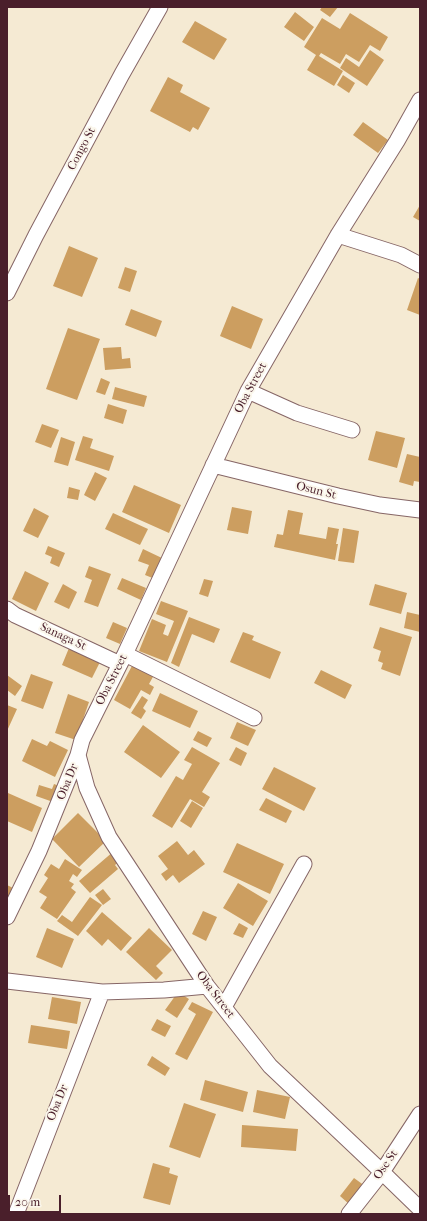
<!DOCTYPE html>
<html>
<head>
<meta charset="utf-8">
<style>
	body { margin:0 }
	#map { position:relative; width:427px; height:1221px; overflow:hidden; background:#f5ead3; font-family:"IM FELL French Canon",serif }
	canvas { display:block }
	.frame { position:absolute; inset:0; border:8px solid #4a1f2b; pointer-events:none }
	.scale { position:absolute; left:8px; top:1195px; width:53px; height:18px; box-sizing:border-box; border:2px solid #4a1f2b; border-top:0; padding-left:5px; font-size:12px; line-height:14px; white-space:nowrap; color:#4a1f2b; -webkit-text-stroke:3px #fbf7ec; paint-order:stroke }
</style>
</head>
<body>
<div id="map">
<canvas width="427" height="1221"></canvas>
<div class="frame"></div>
<div class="scale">20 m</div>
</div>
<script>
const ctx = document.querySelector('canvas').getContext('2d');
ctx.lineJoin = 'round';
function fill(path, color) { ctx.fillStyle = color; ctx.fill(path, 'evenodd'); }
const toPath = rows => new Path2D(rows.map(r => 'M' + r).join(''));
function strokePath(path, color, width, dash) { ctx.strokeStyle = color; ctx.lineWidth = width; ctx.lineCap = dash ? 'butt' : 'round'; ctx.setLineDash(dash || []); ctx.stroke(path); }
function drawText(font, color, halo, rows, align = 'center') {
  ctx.font = font + ' "IM FELL French Canon",serif'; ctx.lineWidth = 4; ctx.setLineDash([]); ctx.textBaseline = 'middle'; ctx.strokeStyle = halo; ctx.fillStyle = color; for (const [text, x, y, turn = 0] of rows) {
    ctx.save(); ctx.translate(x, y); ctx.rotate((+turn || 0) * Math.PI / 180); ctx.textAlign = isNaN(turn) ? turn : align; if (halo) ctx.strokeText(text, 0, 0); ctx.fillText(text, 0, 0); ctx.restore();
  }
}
const building = toPath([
	[322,7,338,7,330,17,320,10],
	[295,12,314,27,304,41,284,27],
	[350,13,388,37,380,51,370,45,359,62,346,54,340,64,321,53,319,56,343,71,334,86,307,70,316,55,304,47,322,18,340,29],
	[195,21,227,39,214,60,182,42],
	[370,50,384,60,367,86,340,68,346,58,359,67],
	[343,75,355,83,349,93,337,85],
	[168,77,183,85,180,92,210,108,198,130,193,127,190,132,150,111],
	[363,122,388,140,378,153,353,135],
	[420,205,420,221,413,217],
	[69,246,98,258,82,297,53,286],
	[125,267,137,271,130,292,118,288],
	[418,278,420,279,420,315,407,310],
	[232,306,263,319,251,349,220,336],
	[131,309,162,321,156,337,125,325],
	[68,328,100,339,77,400,46,389],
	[121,347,122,359,130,358,131,368,105,370,103,348],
	[101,378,110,382,105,395,96,392],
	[115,387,147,396,144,407,112,399],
	[108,404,127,410,123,424,104,418],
	[42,424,59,430,51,448,35,442],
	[376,431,405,438,397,468,368,460],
	[83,436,93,439,90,448,114,456,109,471,75,460],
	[61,437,75,442,68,466,54,462],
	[407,454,420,457,420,482,414,481,413,486,399,482],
	[95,472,107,478,95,501,84,495],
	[134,485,181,505,169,533,122,512],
	[69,487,80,490,78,500,67,498],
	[232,507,252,511,248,534,227,530],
	[34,508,49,516,38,538,23,531],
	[288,510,303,513,299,534,326,539,328,527,339,529,336,544,338,544,335,560,274,547,277,534,283,535],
	[113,513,148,529,140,545,105,529],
	[343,528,359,531,354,563,338,561],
	[48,546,65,553,59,567,50,563,52,557,45,554],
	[143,549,164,559,155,579,145,575,149,565,138,561],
	[89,566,111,574,98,607,84,602,92,580,85,577],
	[25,571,49,583,36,611,12,599],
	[122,578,146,588,141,600,117,589],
	[204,579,213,581,208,597,199,594],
	[63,584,77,592,69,609,54,602],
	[375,584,407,593,401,614,369,605],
	[161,601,188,611,167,662,139,651,152,619,166,625,163,634,168,636,174,621,156,614],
	[407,612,420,615,420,632,404,628],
	[189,617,220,629,214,643,192,634,179,667,171,663],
	[113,622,127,628,120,644,106,638],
	[380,627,412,637,400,676,381,669,383,663,378,661,381,651,373,648],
	[243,632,254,636,252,640,281,652,270,679,230,662],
	[69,648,100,662,92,678,62,665],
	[133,664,154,675,149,684,154,687,150,695,141,690,130,709,114,700],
	[321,670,352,685,345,699,314,683],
	[31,674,53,682,43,709,21,701],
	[7,675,22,686,15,696,7,690],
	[160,693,198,711,190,728,152,711],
	[68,694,89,702,76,740,55,733],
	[142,696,148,700,143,708,146,711,141,719,131,713],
	[7,705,17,709,7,731],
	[237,722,256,730,248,746,230,738],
	[143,725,180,752,161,778,124,752],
	[198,731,212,738,207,747,193,740],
	[32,739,47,746,50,741,68,750,55,777,22,761],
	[192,747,220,763,202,792,210,797,204,807,190,799,172,828,152,816,176,776,183,780,192,764,184,760],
	[236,747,247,753,241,766,229,760],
	[274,767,316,788,304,811,262,789],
	[54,784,62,787,56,803,36,796,39,785,52,789],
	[8,793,42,808,32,832,7,821,7,796],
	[266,798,292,811,286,823,259,810],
	[192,801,203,808,191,828,180,821],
	[78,813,106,841,79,867,52,839],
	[177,841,188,855,194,850,205,864,179,883,173,875,166,881,161,874,168,869,158,856],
	[237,843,284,864,270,894,223,872],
	[114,851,121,860,115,865,118,869,90,893,79,881],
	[65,859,82,870,77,877,73,874,69,881,74,884,71,888,76,892,57,919,40,908,47,897,39,892,48,878,44,875,51,864,59,869],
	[238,883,268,901,253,926,223,908],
	[7,885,15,889,7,904],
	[103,889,111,899,103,905,95,895],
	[90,897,102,905,78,936,57,921,62,915,72,922],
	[203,911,217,917,206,941,192,934],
	[102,912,132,938,121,951,108,939,102,946,86,931],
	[239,923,248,928,243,938,233,934],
	[47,928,74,939,62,968,36,957],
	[149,928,172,950,156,966,163,973,156,980,126,952],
	[178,992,189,999,177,1018,165,1010],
	[52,997,81,1002,77,1024,48,1019],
	[192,1002,213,1012,187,1060,175,1054,196,1014,188,1009],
	[157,1019,171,1026,165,1037,151,1030],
	[31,1025,70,1031,67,1049,28,1043],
	[152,1056,170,1068,165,1076,147,1065],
	[205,1080,248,1092,243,1112,200,1100],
	[257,1090,290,1097,285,1119,253,1112],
	[184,1103,216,1114,200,1158,169,1147],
	[242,1125,298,1129,296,1151,241,1147],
	[153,1163,170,1168,169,1173,178,1176,170,1205,143,1198],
	[354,1178,365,1186,350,1205,340,1196]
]);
const street = toPath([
	[420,100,397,141,338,235,248,391,125,654,82,740,78,755,87,788,109,837,207,986,270,1066,382,1172,420,1209],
	[338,235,401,255,420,265],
	[7,293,36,235,122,74,160,7],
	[248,391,297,413,352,430],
	[213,465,338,496,380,505,420,510],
	[7,609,15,615,120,664],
	[125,654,254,718],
	[7,917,39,851,78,755],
	[7,981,102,992,164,990,207,986],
	[224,1007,304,864],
	[16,1214,102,992],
	[349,1214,382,1172,420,1114]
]);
const streetNames = [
	["Congo St",82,149,-62],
	["Oba Street",251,388,-62],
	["Osun St",316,491,14],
	["Sanaga St",63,637,25],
	["Oba Street",112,680,-63],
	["Oba Dr",68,782,-68],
	["Oba Street",215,995,53],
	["Oba Dr",58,1103,-68],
	["Ose St",386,1165,-55]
];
fill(building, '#cc9e60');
strokePath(street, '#866666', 17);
strokePath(street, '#fff', 15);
drawText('12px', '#4a1f2b', '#fbf7ec', streetNames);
</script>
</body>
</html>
